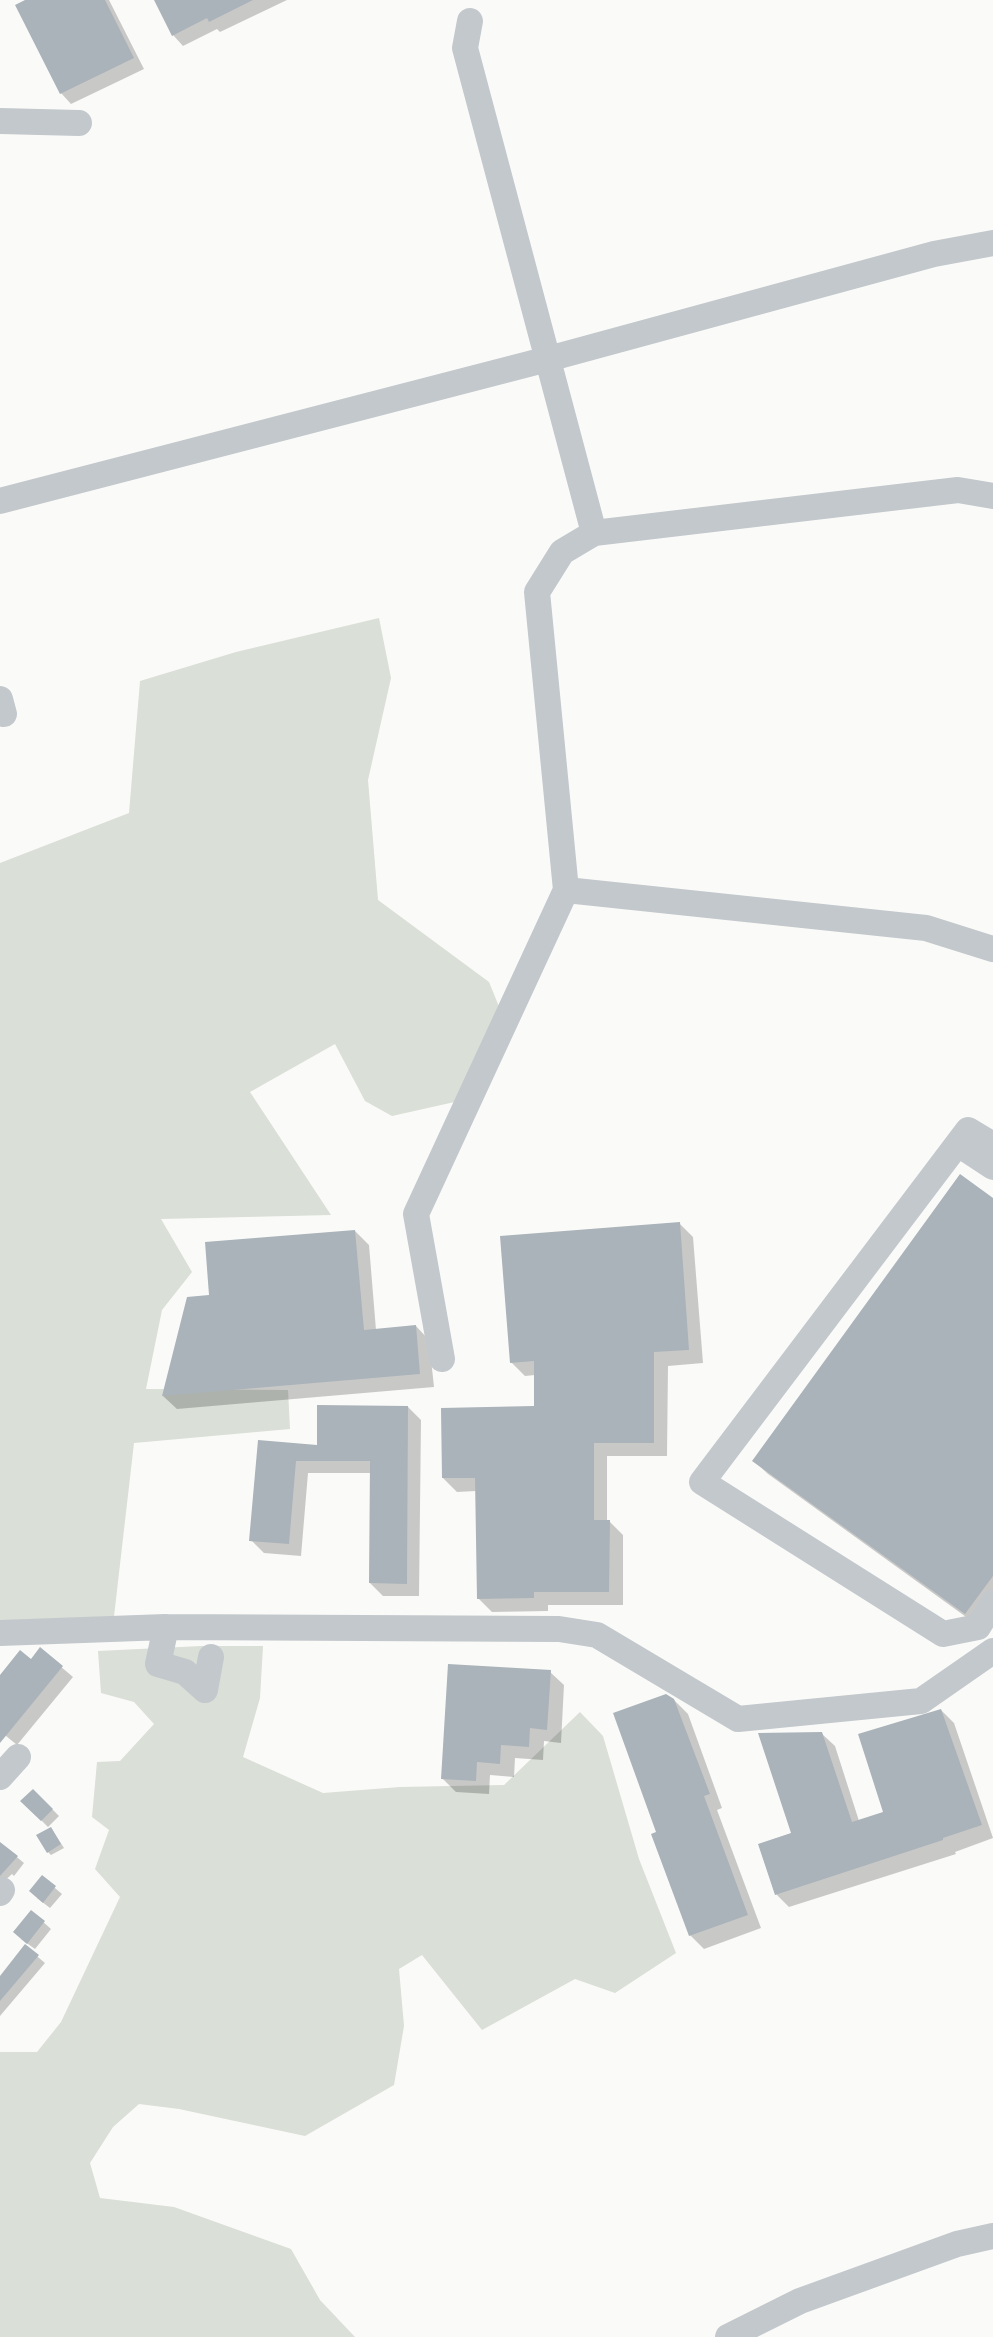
<!DOCTYPE html>
<html>
<head>
<meta charset="utf-8">
<style>
	body { margin:0 }
	canvas { display:block; background:#fafaf8 }
</style>
</head>
<body>
<canvas width="993" height="2337"></canvas>
<script>
const ctx = document.querySelector('canvas').getContext('2d');
ctx.lineJoin = 'round';
function fill(path, color) { ctx.fillStyle = color; ctx.fill(path, 'evenodd'); }
const toPath = rows => new Path2D(rows.map(r => 'M' + r).join(''));
function strokePath(path, color, width, dash) { ctx.strokeStyle = color; ctx.lineWidth = width; ctx.lineCap = dash ? 'butt' : 'round'; ctx.setLineDash(dash || []); ctx.stroke(path); }
const green = toPath([
	[379,618,391,678,368,780,378,900,489,982,502,1014,459,1101,392,1116,365,1101,335,1044,250,1092,331,1215,161,1219,192,1272,162,1310,146,1389,288,1390,290,1429,134,1443,113,1625,0,1624,0,863,129,813,140,681,236,652],
	[201,1646,263,1646,260,1698,243,1757,323,1793,400,1787,504,1785,580,1712,603,1736,639,1859,676,1953,615,1993,575,1979,482,2030,422,1955,399,1969,404,2026,394,2085,305,2136,179,2109,139,2104,113,2127,90,2163,100,2198,174,2207,291,2249,320,2300,355,2337,0,2337,0,2052,37,2052,61,2022,120,1897,95,1869,109,1830,92,1817,97,1762,120,1761,154,1724,134,1702,101,1693,98,1651]
]);
const shadow = toPath([
	[28,0,109,0,144,69,71,104,61,93],
	[155,0,287,0,220,32,217,29,183,46,173,35],
	[993,1199,993,1608,980,1627,768,1474,754,1461],
	[679,1223,693,1237,703,1363,668,1366,667,1456,607,1456,607,1521,609,1521,623,1535,623,1605,548,1605,548,1611,492,1612,478,1598,476,1491,457,1492,443,1478,535,1407,535,1375,525,1376,511,1362],
	[355,1231,369,1245,376,1330,416,1326,429,1340,434,1387,177,1409,163,1396,211,1296],
	[408,1407,421,1420,419,1596,383,1596,370,1583,371,1473,308,1473,301,1556,264,1553,251,1540,259,1441,318,1446],
	[40,1649,73,1677,17,1745,0,1731,0,1677,31,1661],
	[550,1672,564,1685,561,1743,544,1741,543,1760,515,1758,514,1777,490,1775,489,1794,456,1792,442,1778],
	[674,1700,688,1714,722,1808,717,1810,761,1928,704,1949,690,1935,658,1832],
	[941,1710,954,1723,993,1838,955,1852,956,1854,789,1907,776,1894,821,1733,835,1746,859,1821,885,1813],
	[33,1790,59,1816,48,1827,22,1801],
	[51,1828,64,1848,51,1855,48,1852],
	[0,1843,24,1863,14,1876,12,1874,0,1885],
	[42,1877,62,1894,50,1908,37,1898],
	[31,1911,51,1929,35,1949,21,1939],
	[25,1946,45,1963,0,2016,0,1978]
]);
const building = toPath([
	[25,0,105,0,134,58,60,94,15,5],
	[154,0,253,0,209,22,207,18,172,36],
	[960,1174,993,1198,993,1576,965,1614,752,1461],
	[680,1222,689,1350,654,1352,654,1443,594,1443,594,1520,610,1520,609,1592,534,1592,534,1598,477,1599,475,1478,442,1478,441,1408,534,1406,534,1361,510,1363,500,1236],
	[355,1230,364,1330,416,1325,420,1374,162,1396,187,1297,209,1295,205,1242],
	[317,1405,408,1406,407,1584,369,1583,370,1461,296,1461,289,1544,249,1541,258,1440,317,1445],
	[40,1647,63,1666,0,1743,0,1675,20,1650,31,1659],
	[448,1664,551,1670,547,1730,530,1728,529,1747,501,1745,500,1764,477,1762,476,1781,441,1779],
	[666,1694,674,1699,710,1794,704,1796,748,1915,689,1936,651,1834,656,1832,613,1713],
	[941,1709,982,1825,943,1838,943,1840,775,1895,758,1844,791,1833,758,1733,822,1732,852,1822,883,1812,858,1734],
	[33,1789,53,1809,41,1821,20,1801],
	[51,1827,61,1844,47,1853,36,1835],
	[0,1842,18,1856,0,1876],
	[42,1875,56,1886,43,1903,29,1891],
	[31,1910,45,1921,27,1944,13,1932],
	[25,1944,39,1955,0,2001,0,1976]
]);
const minor = toPath([
	[470,21,465,48,594,533],
	[0,121,79,123],
	[993,496,958,490,594,533,562,552,537,592,566,890,926,928,993,949],
	[0,501,548,359,934,254,993,243],
	[0,699,4,714],
	[958,1144,993,1167],
	[993,1145,968,1130,702,1482,943,1634,978,1627,993,1603],
	[442,1359,416,1214,566,890],
	[166,1627,559,1629,597,1635,738,1719,921,1701,993,1651],
	[0,1633,166,1627,158,1664,185,1672,205,1690,211,1657],
	[0,1777,18,1757],
	[0,1893,2,1890],
	[728,2337,800,2301,957,2244,993,2236]
]);
fill(green, '#dadfd7');
fill(shadow, '#0003');
fill(building, '#aab3b9');
strokePath(minor, '#c3c8cc', 26);
</script>
</body>
</html>
